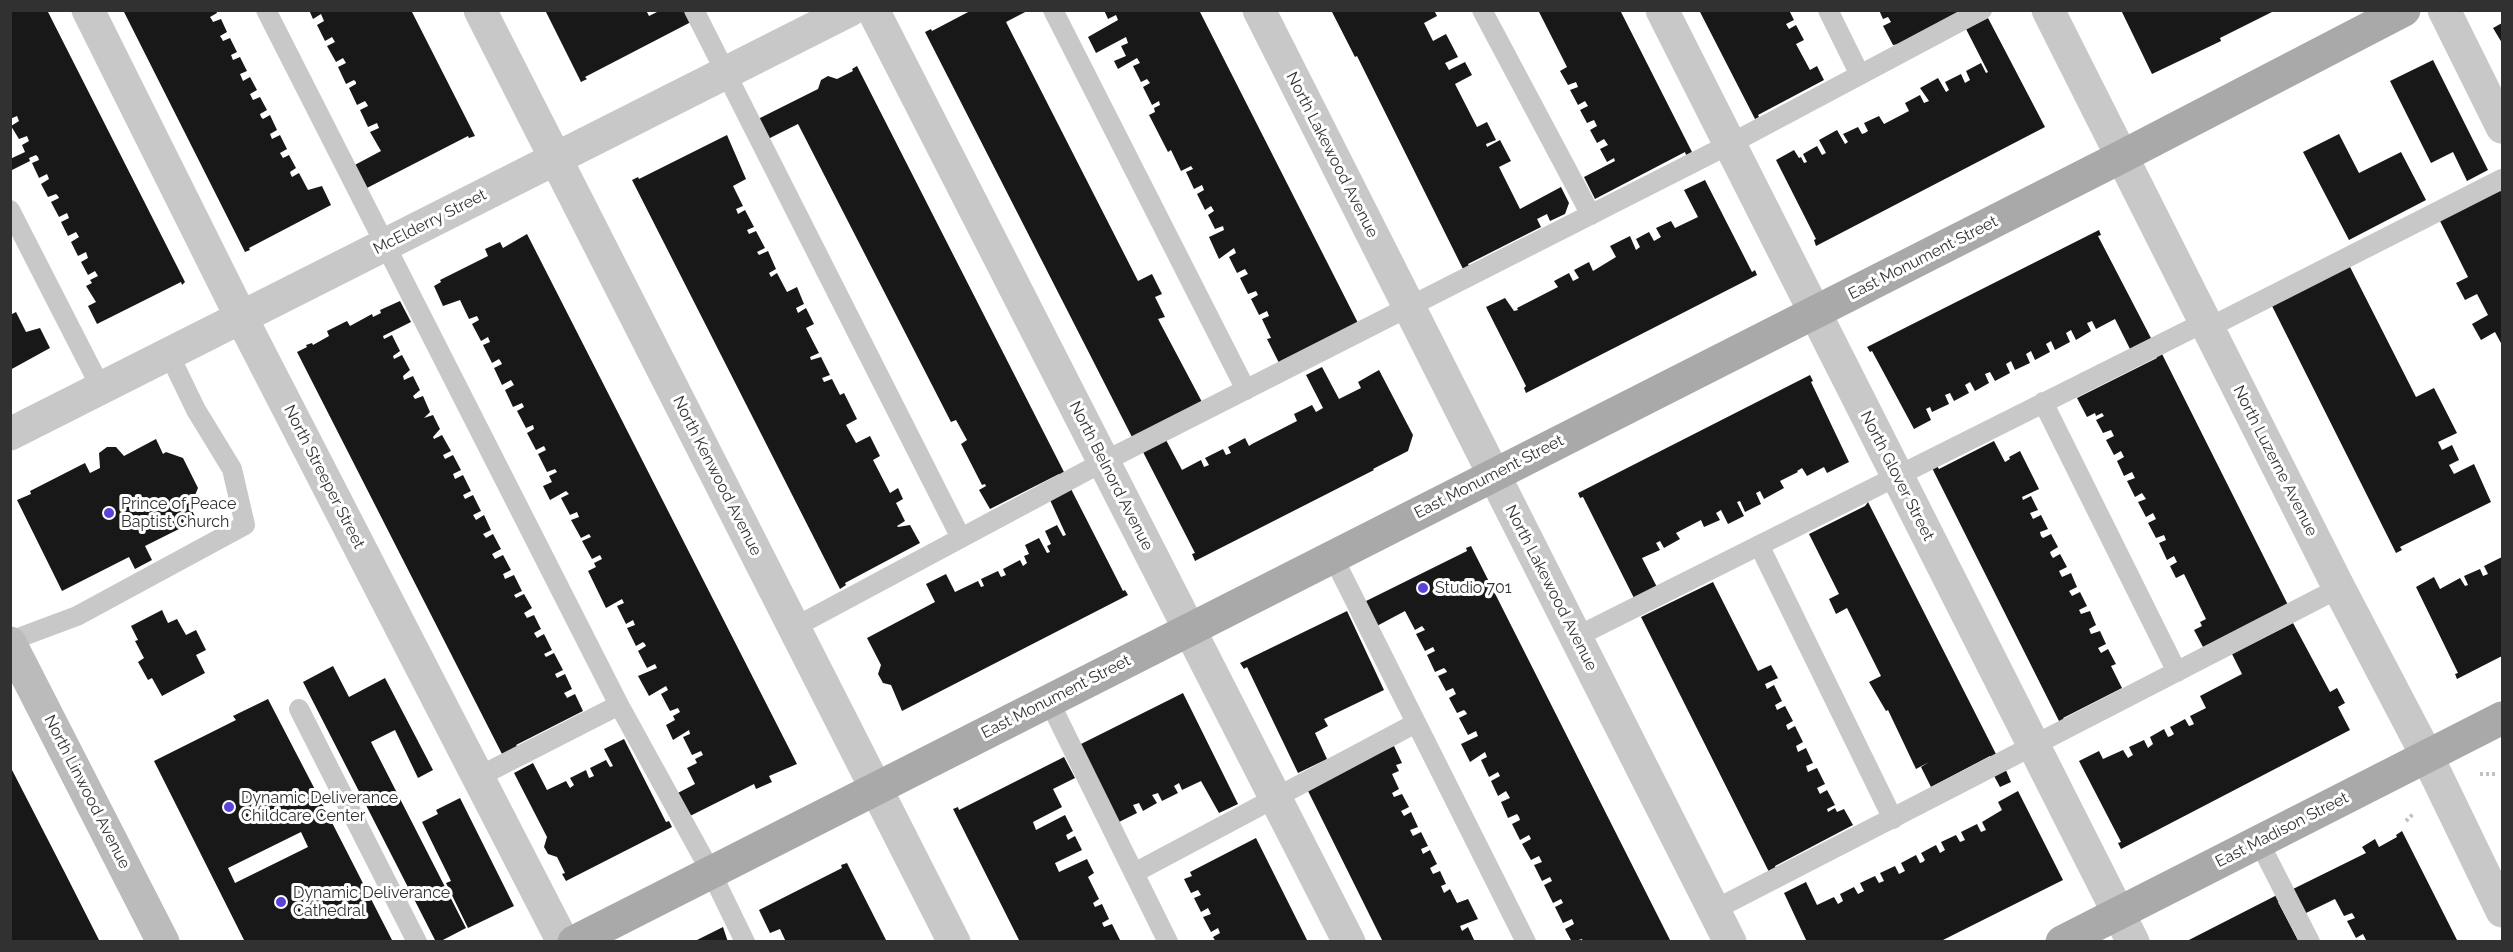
<!DOCTYPE html>
<html>
<head>
<meta charset="utf-8">
<style>
	body { margin:0 }
	#map { position:relative; width:2513px; height:952px; overflow:hidden; background:#fff; font-family:Raleway,sans-serif }
	canvas { display:block }
	.frame { position:absolute; inset:0; border:12px solid #313131; pointer-events:none }
</style>
</head>
<body>
<div id="map">
<canvas width="2513" height="952"></canvas>
<div class="frame"></div>
</div>
<script>
const ctx = document.querySelector('canvas').getContext('2d');
ctx.lineJoin = 'round';
function fill(path, color) { ctx.fillStyle = color; ctx.fill(path, 'evenodd'); }
const toPath = rows => new Path2D(rows.map(r => 'M' + r).join(''));
function strokePath(path, color, width, dash) { ctx.strokeStyle = color; ctx.lineWidth = width; ctx.lineCap = dash ? 'butt' : 'round'; ctx.setLineDash(dash || []); ctx.stroke(path); }
function drawText(font, color, halo, rows, align = 'center') {
  ctx.font = font + ' Raleway,sans-serif'; ctx.lineWidth = 6; ctx.setLineDash([]); ctx.textBaseline = 'middle'; ctx.strokeStyle = halo; ctx.fillStyle = color; for (const [text, x, y, turn = 0] of rows) {
    ctx.save(); ctx.translate(x, y); ctx.rotate((+turn || 0) * Math.PI / 180); ctx.textAlign = isNaN(turn) ? turn : align; if (halo) ctx.strokeText(text, 0, 0); ctx.fillText(text, 0, 0); ctx.restore();
  }
}
const building = toPath([
	[10,10,47,10,185,282,182,285,181,282,97,324,88,306,96,302,86,286,92,283,90,280,98,276,95,271,88,275,81,262,88,258,86,252,78,256,71,242,79,237,76,232,68,236,61,222,69,218,67,213,59,217,51,202,59,198,58,196,56,194,48,197,41,184,49,179,47,174,39,178,32,163,39,160,38,157,36,155,29,158,30,161,10,171,10,159,25,152,22,145,29,141,27,136,19,139,11,126,19,121,17,116,10,119],
	[123,10,216,10,217,13,210,17,212,20,213,22,221,19,227,32,220,36,222,39,223,41,230,38,237,52,231,55,233,60,240,57,247,71,240,74,243,81,250,77,257,90,250,94,253,100,260,97,267,110,260,114,261,117,263,119,270,115,277,130,270,134,272,139,280,135,287,149,280,153,283,158,289,155,296,168,290,172,291,175,292,177,299,173,308,190,322,186,331,205,249,248,250,250,245,252],
	[309,10,411,10,475,136,469,138,468,136,363,190,351,167,381,151,370,132,379,128,377,123,368,127,360,110,368,106,367,104,365,101,357,105,349,88,356,84,356,82,354,80,346,84,338,67,346,63,343,58,336,62,327,46,335,42,332,37,325,41,317,25,324,21,321,14,313,19],
	[545,10,646,10,649,16,661,10,684,10,691,22,585,77,587,79,581,82],
	[972,10,1029,10,1006,22,1138,281,1152,274,1162,294,1155,297,1165,317,1158,319,1202,402,1133,439,925,32,931,29,932,31],
	[1104,10,1199,10,1359,325,1279,363,1267,339,1271,338,1262,319,1269,316,1267,311,1259,315,1251,299,1258,295,1256,291,1248,294,1240,278,1248,274,1245,269,1237,273,1229,257,1236,253,1234,248,1219,259,1209,237,1224,230,1223,226,1215,229,1208,215,1214,211,1211,206,1205,210,1197,194,1204,190,1202,185,1194,189,1186,172,1193,169,1191,166,1181,171,1171,150,1168,152,1149,115,1155,112,1154,108,1160,105,1159,101,1152,105,1143,87,1150,83,1147,79,1141,82,1133,66,1140,63,1137,58,1118,69,1114,61,1126,56,1121,46,1128,43,1126,37,1096,53,1088,37,1118,20,1116,15,1108,19],
	[1331,10,1434,10,1437,16,1424,23,1433,41,1446,34,1458,57,1445,63,1449,70,1465,62,1472,75,1455,84,1477,127,1487,122,1496,140,1486,144,1487,147,1500,140,1511,161,1499,167,1520,209,1561,187,1569,203,1565,214,1550,221,1547,214,1537,219,1541,227,1468,264,1469,266,1463,269,1357,56,1355,57],
	[1538,10,1620,10,1692,152,1686,155,1685,152,1595,199,1584,177,1615,161,1614,158,1607,162,1600,149,1608,145,1604,139,1597,143,1590,130,1597,126,1594,120,1587,123,1580,110,1588,106,1585,101,1578,105,1570,90,1578,87,1576,82,1568,85,1560,71,1567,67],
	[1699,10,1789,10,1794,20,1786,24,1789,29,1796,25,1804,40,1796,44,1810,70,1817,66,1824,80,1758,115,1759,117,1755,119],
	[1879,10,1966,10,1901,44,1893,45,1883,26,1891,22,1888,17,1883,19],
	[2121,10,2276,10,2220,38,2221,41,2152,74],
	[1988,18,2045,127,1816,246,1814,240,1816,239,1776,160,1794,150,1799,158,1801,157,1804,163,1807,162,1803,154,1817,146,1822,155,1826,153,1819,140,1837,130,1845,144,1848,142,1843,134,1858,127,1862,134,1865,133,1868,131,1864,123,1879,116,1884,124,1909,111,1905,103,1920,95,1924,103,1929,101,1920,88,1938,78,1946,92,1949,90,1945,82,1961,74,1965,83,1970,80,1966,71,1981,63,1986,73,1988,72,1966,29],
	[2502,23,2502,43,2493,28],
	[2433,60,2488,170,2467,181,2453,152,2431,163,2390,81],
	[857,66,1065,474,1060,477,1059,474,990,509,979,490,986,486,985,484,982,485,961,444,967,440,956,420,951,422,798,124,768,139,758,119,818,89,821,80,828,76,837,79,853,71,852,69],
	[2339,134,2359,173,2401,152,2426,200,2349,240,2303,152],
	[727,135,746,179,733,186,743,206,736,209,738,214,745,210,754,227,747,230,749,234,756,231,765,248,757,252,759,255,768,251,776,269,769,273,771,277,777,273,787,292,797,287,804,304,796,308,798,313,806,308,814,324,806,328,819,353,810,357,811,360,821,357,830,375,822,378,824,382,832,379,840,395,844,393,857,419,846,425,856,443,870,436,880,456,873,460,890,493,898,488,903,499,896,503,905,521,897,526,898,527,910,525,920,543,845,583,846,585,840,589,632,180,638,177,639,179],
	[1705,180,1752,272,1755,270,1757,275,1526,393,1524,388,1526,386,1486,307,1505,298,1514,311,1518,310,1517,308,1558,287,1554,281,1569,273,1573,281,1579,278,1574,270,1589,262,1593,271,1616,257,1610,246,1630,236,1636,250,1640,247,1636,239,1649,232,1654,241,1661,237,1656,228,1671,221,1675,228,1698,217,1684,190],
	[2497,183,2502,194,2502,345,2495,332,2481,340,2472,324,2488,315,2477,294,2465,300,2456,283,2468,277,2437,215],
	[2099,230,2101,235,2098,236,2152,340,2131,351,2115,319,2096,329,2092,321,2087,323,2091,331,2076,340,2071,330,2066,333,2070,342,2055,350,2051,341,2046,344,2050,352,2035,360,2031,351,2026,354,2030,363,2015,370,2011,361,2006,364,2010,373,1995,381,1990,372,1985,374,1989,383,1975,391,1970,382,1965,385,1969,393,1954,401,1950,393,1945,395,1949,404,1932,412,1930,407,1926,409,1931,420,1914,429,1872,351,1870,352,1867,347],
	[527,234,797,764,769,776,772,782,756,789,754,784,684,819,672,796,695,784,687,768,697,763,695,759,703,755,701,751,692,755,683,737,690,734,689,730,673,740,666,725,675,720,673,716,680,712,678,708,670,711,661,694,668,690,666,686,649,696,638,676,657,668,655,664,647,668,638,651,646,646,645,644,643,642,636,646,627,628,635,625,633,620,626,624,617,606,624,603,622,599,606,608,588,571,596,567,594,563,602,559,600,555,592,559,582,541,591,537,589,534,581,538,571,520,579,517,577,512,570,515,561,498,569,494,566,491,550,500,543,486,552,482,549,476,557,472,555,469,547,472,538,454,546,450,544,446,536,450,527,433,534,429,533,425,526,428,517,411,524,407,522,403,513,407,505,390,514,385,511,380,502,385,494,368,502,364,501,362,499,359,492,363,483,345,490,342,488,337,481,341,472,324,479,320,477,316,469,319,460,300,443,306,434,286,441,282,440,280,488,256,485,249,500,242,503,248],
	[2347,261,2416,397,2434,388,2457,433,2438,442,2442,450,2452,445,2459,460,2449,465,2454,474,2474,464,2491,502,2400,547,2402,550,2396,553,2268,298],
	[400,301,411,322,383,336,384,339,392,335,400,351,393,356,394,359,402,355,410,370,403,376,404,380,413,376,420,390,413,396,415,399,423,396,430,412,424,418,433,415,440,429,433,437,434,439,442,435,451,451,443,455,445,459,453,455,461,470,453,474,455,479,463,475,471,491,463,495,465,499,473,495,481,511,473,515,476,520,484,515,491,530,483,534,486,538,493,534,501,549,492,554,495,559,503,555,511,570,503,574,505,579,514,575,522,591,514,595,516,598,524,594,532,608,524,613,527,618,534,615,541,629,534,633,537,638,544,634,552,650,544,654,546,657,554,653,563,670,555,674,557,678,565,674,572,689,564,693,566,696,567,698,575,694,583,711,516,745,518,747,502,754,297,352,307,347,306,345,312,343,313,345,329,336,327,331,347,321,350,326,372,314,373,317,381,313,380,310],
	[16,312,26,332,40,328,50,348,10,370,10,315],
	[2161,352,2289,607,2203,647,2194,630,2202,626,2200,622,2206,619,2184,574,2176,578,2170,566,2177,562,2174,556,2167,560,2159,543,2166,540,2164,535,2156,538,2148,523,2156,519,2153,513,2146,517,2138,502,2146,499,2142,493,2135,497,2127,481,2135,478,2132,472,2124,476,2117,461,2124,457,2121,451,2114,455,2106,440,2114,436,2111,430,2103,433,2096,420,2104,416,2102,413,2096,416,2095,413,2087,417,2077,398,2157,358,2155,355],
	[1322,367,1339,399,1361,388,1358,382,1379,370,1413,435,1408,451,1373,469,1374,470,1195,561,1192,554,1195,553,1143,452,1166,440,1182,470,1201,460,1204,467,1209,465,1205,458,1223,449,1226,455,1231,453,1228,447,1245,438,1249,446,1252,444,1297,421,1294,414,1312,405,1316,412,1323,408,1306,375],
	[1810,375,1813,381,1811,382,1849,462,1827,473,1824,467,1807,476,1802,468,1797,471,1798,472,1780,481,1784,488,1764,499,1760,491,1756,493,1761,504,1745,512,1740,501,1737,502,1744,516,1728,524,1721,510,1716,513,1720,520,1704,527,1701,520,1676,533,1680,539,1664,548,1660,541,1656,543,1660,550,1642,558,1659,591,1636,602,1583,497,1580,498,1578,493],
	[156,439,163,454,166,452,183,458,198,488,190,507,197,520,145,546,152,560,135,569,129,557,62,591,17,500,31,494,30,491,85,463,90,473,100,468,99,453,107,447,116,447,124,456],
	[1994,441,2005,462,2010,459,2009,457,2020,451,2039,489,2022,497,2023,500,2031,496,2038,510,2030,513,2033,519,2041,515,2048,529,2040,532,2041,536,2043,538,2051,534,2058,547,2050,552,2051,555,2053,558,2060,554,2067,567,2059,571,2062,577,2071,573,2077,587,2069,591,2072,596,2080,592,2087,606,2079,610,2081,614,2090,611,2096,625,2089,629,2091,634,2100,631,2106,644,2098,648,2101,653,2108,649,2116,664,2111,666,2122,688,2063,718,2065,721,2060,723,1932,468,1937,466,1939,469],
	[1071,489,1123,591,1125,590,1128,595,902,711,891,685,883,683,878,674,881,665,867,638,935,602,926,584,946,574,955,592,978,581,981,587,984,586,981,579,998,571,1001,577,1006,575,1003,569,1020,560,1023,566,1027,563,1024,556,1029,554,1025,545,1039,538,1047,553,1050,552,1047,546,1051,544,1045,531,1057,525,1063,536,1066,535,1050,500],
	[1868,502,1997,756,1992,759,1990,756,1931,787,1921,767,1929,762,1916,769,1888,710,1886,711,1869,682,1881,676,1847,608,1836,614,1829,599,1839,594,1809,534,1865,506],
	[1471,546,1671,942,1583,942,1582,939,1572,942,1565,929,1574,924,1572,919,1563,923,1555,907,1563,903,1561,899,1553,903,1544,885,1552,881,1550,877,1542,881,1534,865,1542,862,1539,856,1531,860,1522,844,1531,839,1529,835,1520,840,1512,824,1520,820,1519,817,1517,814,1508,818,1501,802,1510,798,1506,791,1498,796,1491,781,1500,776,1498,772,1489,777,1481,760,1487,757,1485,752,1470,762,1461,744,1478,736,1476,731,1468,735,1459,718,1467,714,1466,712,1464,710,1457,713,1449,698,1456,694,1453,688,1446,691,1438,676,1447,672,1446,670,1444,668,1435,672,1427,655,1435,651,1433,647,1425,651,1416,634,1425,630,1422,626,1415,630,1405,611,1373,628,1360,604,1467,551,1466,548],
	[2502,557,2502,656,2457,679,2455,674,2458,673,2416,587,2434,577,2440,589,2460,578,2465,586,2468,585,2464,576,2480,569,2483,576,2488,574,2484,566],
	[1713,582,1758,671,1771,665,1778,678,1765,684,1767,689,1774,685,1782,701,1775,705,1777,710,1785,706,1793,721,1786,725,1788,730,1795,726,1803,742,1796,746,1798,752,1806,748,1813,763,1806,766,1808,772,1817,768,1825,784,1817,788,1820,794,1827,790,1835,805,1827,809,1828,812,1835,808,1837,812,1844,809,1853,825,1775,866,1776,869,1769,872,1641,617],
	[162,610,168,623,177,619,186,635,196,630,206,650,196,655,205,673,162,696,152,678,148,680,138,662,144,658,135,641,138,640,131,626],
	[1347,611,1384,690,1324,719,1328,726,1315,733,1327,759,1298,773,1247,667,1244,669,1240,663],
	[2293,623,2330,692,2337,688,2345,703,2338,707,2350,730,2121,849,2118,843,2121,842,2079,761,2099,751,2103,759,2123,750,2128,758,2133,755,2129,747,2144,740,2148,748,2153,744,2150,737,2164,729,2168,737,2171,736,2174,734,2170,727,2185,719,2189,726,2192,725,2194,724,2190,716,2206,708,2200,696,2242,674,2232,654],
	[333,666,349,697,385,678,433,770,418,778,395,730,371,742,466,928,439,942,436,942,303,682],
	[1183,693,1238,804,1219,813,1201,781,1182,790,1179,783,1174,786,1178,793,1162,801,1158,793,1152,795,1157,803,1143,811,1139,803,1133,805,1137,813,1119,822,1077,746],
	[268,699,323,805,393,942,245,942,154,761,236,720,233,716],
	[301,832,308,847,235,883,228,868],
	[624,739,666,822,669,821,672,827,566,881,562,874,565,873,557,857,548,854,544,847,547,837,514,773,533,763,547,790,566,781,570,788,574,785,570,778,586,770,589,778,594,776,590,768,606,760,610,767,613,766,604,749],
	[1394,746,1402,763,1396,765,1399,771,1392,774,1399,789,1392,793,1394,797,1402,794,1409,807,1401,811,1404,816,1411,812,1418,827,1410,830,1413,836,1421,832,1428,846,1421,849,1423,854,1430,850,1437,864,1430,868,1433,874,1440,871,1446,884,1441,886,1444,893,1450,889,1457,903,1468,899,1478,919,1460,926,1462,931,1468,927,1475,942,1383,942,1306,787],
	[1064,757,1075,778,1053,789,1062,807,1033,822,1036,830,1065,815,1073,831,1066,835,1068,840,1075,836,1082,850,1055,863,1059,872,1087,859,1094,873,1088,877,1099,899,1093,903,1095,907,1102,904,1109,919,1102,923,1104,927,1112,924,1121,942,1020,942,953,809,958,807,959,810],
	[10,766,64,871,100,942,10,942],
	[2005,768,2011,782,2000,787,1993,774],
	[2018,791,2063,880,1939,942,1807,942,1784,893,1806,882,1817,905,1834,897,1838,904,1843,901,1840,894,1854,887,1858,894,1864,891,1860,883,1875,876,1879,883,1884,881,1880,873,1895,866,1899,874,1905,871,1901,863,1916,855,1920,863,1923,862,1925,860,1921,853,1936,845,1940,853,1945,850,1941,842,1956,835,1960,842,1965,840,1961,832,1977,824,1981,832,1986,830,1982,822,2002,810,1998,802],
	[460,798,514,906,468,928,446,883,451,881,422,822,438,814,436,810],
	[2402,831,2458,942,2362,942,2366,940,2363,934,2356,938,2347,921,2355,918,2352,913,2344,916,2335,899,2306,913,2293,889,2366,853,2362,847,2375,839,2379,847,2397,837,2396,835],
	[1256,838,1308,942,1216,942,1213,937,1220,933,1218,928,1211,932,1203,917,1211,914,1208,908,1201,912,1194,898,1201,895,1198,890,1191,893,1184,879,1192,876,1190,872],
	[847,863,887,942,786,942,780,929,770,933,759,910,842,868,841,865],
	[2277,895,2281,901,2278,902,2299,942,2185,942],
	[723,927,728,942,693,942]
]);
const path = toPath([
	[2480,774,2495,774],
	[2406,821,2414,813]
]);
const lane = toPath([
	[266,10,619,705,711,872,745,942],
	[694,10,961,538],
	[1053,10,1246,390],
	[1482,10,1591,215],
	[1828,10,1860,75],
	[10,210,101,388],
	[2208,328,2502,179],
	[2043,402,2177,672],
	[1759,545,1893,819],
	[1333,557,1526,942],
	[793,628,1103,462,1730,144,1982,10],
	[1576,637,2205,322],
	[10,641,77,616,245,525,232,469,196,410,169,354],
	[1049,701,1168,942],
	[299,709,417,942],
	[478,777,619,705],
	[2259,842,2310,942],
	[1134,873,1416,723],
	[1714,910,2339,588]
]);
const street = toPath([
	[88,10,241,317,563,942],
	[480,10,954,942],
	[873,10,1349,942],
	[1259,10,1730,942],
	[1662,10,2133,942],
	[2048,10,2339,588,2427,756,2502,911],
	[2444,10,2502,127],
	[10,434,850,10]
]);
const secondary = toPath([
	[10,643,163,942]
]);
const primary = toPath([
	[574,942,2121,157,2404,10],
	[2062,942,2502,718]
]);
const markers = [
	[109,513,6,"#5d42d9"],
	[1423,588,6,"#5d42d9"],
	[229,807,6,"#5d42d9"],
	[281,902,6,"#5d42d9"]
];
const streetNames = [
	["North Lakewood Avenue",1332,155,63],
	["McElderry Street",430,222,-27],
	["East Monument Street",1923,258,-27],
	["North Luzerne Avenue",2275,461,63],
	["North Kenwood Avenue",717,476,63],
	["North Belnord Avenue",1111,476,63],
	["North Glover Street",1897,476,63],
	["North Streeper Street",324,477,63],
	["East Monument Street",1489,477,-27],
	["North Lakewood Avenue",1551,588,63],
	["East Monument Street",1056,697,-27],
	["North Linwood Avenue",87,792,63],
	["East Madison Street",2282,830,-27]
];
const poiNames = [
	["Prince of Peace",121,504],
	["Baptist Church",121,522],
	["Studio 701",1435,588],
	["Dynamic Deliverance",241,798],
	["Childcare Center",241,816],
	["Dynamic Deliverance",293,893],
	["Cathedral",293,911]
];
fill(building, '#181818');
strokePath(path, '#c1c1c1', 4, [3, 3]);
strokePath(lane, '#c8c8c8', 20);
strokePath(street, '#c8c8c8', 33);
strokePath(secondary, '#bbb', 33);
strokePath(primary, '#a9a9a9', 33);
for (const [x, y, r, color] of markers) { const dot = new Path2D(); dot.arc(x, y, r, 0, 2 * Math.PI); ctx.fillStyle = color; ctx.fill(dot); strokePath(dot, '#fff', 2); }
drawText('16px', '#313131', '#fff', streetNames);
drawText('16px', '#313131', '#fff', poiNames, 'left');
</script>
</body>
</html>
